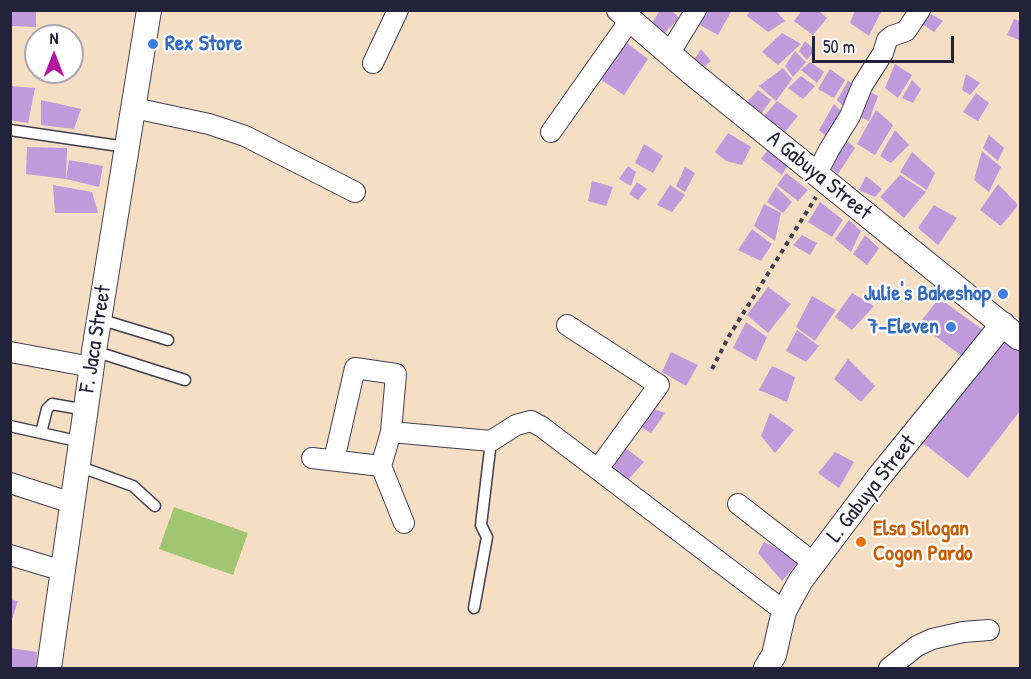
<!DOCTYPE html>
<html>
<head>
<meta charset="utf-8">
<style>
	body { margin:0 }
	#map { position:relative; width:1031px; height:679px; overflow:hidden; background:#f5dec4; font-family:"Patrick Hand",sans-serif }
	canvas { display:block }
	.frame { position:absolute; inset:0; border:12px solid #22223b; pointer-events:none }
	.north { position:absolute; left:24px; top:24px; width:60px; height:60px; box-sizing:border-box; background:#fff; border:2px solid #a7a7b1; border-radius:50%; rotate:0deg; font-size:16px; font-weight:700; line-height:24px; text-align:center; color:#22223b }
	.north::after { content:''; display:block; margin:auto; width:21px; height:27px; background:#b5179e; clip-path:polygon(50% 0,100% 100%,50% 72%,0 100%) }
	.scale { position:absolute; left:812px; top:36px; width:142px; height:27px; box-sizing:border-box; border:3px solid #22223b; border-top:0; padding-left:8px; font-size:18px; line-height:21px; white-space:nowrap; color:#22223b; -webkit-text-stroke:4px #fff; paint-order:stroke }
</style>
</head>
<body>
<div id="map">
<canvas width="1031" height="679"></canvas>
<div class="frame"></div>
<div class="north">N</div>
<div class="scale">50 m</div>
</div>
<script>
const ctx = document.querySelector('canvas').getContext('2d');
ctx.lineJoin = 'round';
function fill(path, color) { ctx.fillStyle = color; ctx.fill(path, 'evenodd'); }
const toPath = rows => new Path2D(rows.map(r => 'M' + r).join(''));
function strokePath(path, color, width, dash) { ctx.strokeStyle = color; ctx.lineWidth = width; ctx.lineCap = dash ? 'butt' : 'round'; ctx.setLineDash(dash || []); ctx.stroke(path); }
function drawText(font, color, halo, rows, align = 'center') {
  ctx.font = font + ' "Patrick Hand",sans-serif'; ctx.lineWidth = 4.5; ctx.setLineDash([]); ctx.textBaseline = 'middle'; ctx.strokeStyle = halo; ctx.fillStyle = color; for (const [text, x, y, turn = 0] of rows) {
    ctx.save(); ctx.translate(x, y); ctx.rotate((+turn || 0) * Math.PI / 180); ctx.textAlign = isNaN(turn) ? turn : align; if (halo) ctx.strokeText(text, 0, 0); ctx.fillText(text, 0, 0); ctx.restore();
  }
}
const green = toPath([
	[174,507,248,533,233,575,159,549]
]);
const building = toPath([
	[10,10,36,10,36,27,10,26],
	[660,10,671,10,679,18,662,36,651,25],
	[708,10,732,10,718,35,700,25],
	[750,10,775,10,785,21,768,32,747,16],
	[802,10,818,10,827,18,813,35,794,21],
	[855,10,881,12,869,36,850,23],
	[929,13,943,21,934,32,922,24],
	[1014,19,1020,21,1020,37,1019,40,1007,35],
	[782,33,801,44,778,65,762,52],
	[623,40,648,59,624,95,600,79],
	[805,41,815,50,807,60,799,51],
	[72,47,80,49,75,70,72,70],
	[701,49,711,61,698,72,692,63],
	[795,51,806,62,793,77,785,66],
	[810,62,824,72,817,83,801,70],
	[895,64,912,75,898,98,885,88],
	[783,68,792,79,776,101,759,86],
	[830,69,845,80,834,98,818,89],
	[966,74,980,83,970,95,962,90],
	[801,76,815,86,803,99,788,88],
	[912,80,921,89,913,103,902,98],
	[848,81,861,88,849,112,837,100],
	[10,86,35,88,28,123,10,120],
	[864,89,878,96,869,121,852,113],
	[758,90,771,100,761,114,747,102],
	[976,93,989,103,978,121,963,112],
	[41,100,81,109,74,129,41,125],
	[777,101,798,116,784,133,764,116],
	[834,104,846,116,832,142,819,130],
	[876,110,893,125,875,155,857,144],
	[895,130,909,145,891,163,880,156],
	[728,133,751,147,742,165,726,161,715,152],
	[989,135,1004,148,998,161,983,148],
	[842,136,855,148,838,174,824,163],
	[644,144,663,156,653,173,635,163],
	[27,147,67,148,66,179,26,174],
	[769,148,790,161,782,175,761,159],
	[982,151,1001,167,989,192,974,180],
	[912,152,935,173,927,190,900,172],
	[69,160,103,166,99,187,66,179],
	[628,166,636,172,631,186,619,179],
	[685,167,695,173,685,192,676,186],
	[786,173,808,190,798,201,777,185],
	[900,175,926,192,904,218,880,197],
	[866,176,882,189,875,197,859,190],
	[592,181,613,187,606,206,588,201],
	[637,182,647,189,638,200,629,194],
	[998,184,1018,205,1001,226,980,210],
	[53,185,92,192,98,213,55,213],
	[670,185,685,195,672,212,657,205],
	[776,187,792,202,783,213,767,202],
	[820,202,843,220,832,237,808,222],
	[764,204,781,213,775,241,754,226],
	[934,205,957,218,938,245,918,228],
	[849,220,861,231,851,252,835,239],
	[752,229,772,244,761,261,738,250],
	[802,235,817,243,810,255,793,245],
	[865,235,879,248,867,265,853,254],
	[768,287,791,304,768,333,747,315],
	[852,293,874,306,852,330,835,317],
	[812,296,836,310,815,341,796,327],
	[939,298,983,330,963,357,919,324],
	[746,322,767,337,756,361,733,348],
	[797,330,819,346,806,362,786,351],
	[1006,339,1020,351,1020,411,968,478,923,443],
	[671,352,698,365,686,386,662,372],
	[848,359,875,386,861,402,834,379],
	[772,366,795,377,787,402,759,390],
	[652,408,665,413,651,433,637,425],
	[770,413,794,430,775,453,761,436],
	[623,446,644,462,627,481,610,463],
	[835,452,854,462,839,488,818,473],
	[764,542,800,560,782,581,758,553],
	[10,599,18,601,11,622,10,622],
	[10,648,37,652,36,668,10,668]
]);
const path = toPath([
	[712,369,729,336,816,197]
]);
const service = toPath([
	[10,130,126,147],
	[99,319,168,340],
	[94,351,185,380],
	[10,426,81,442],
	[41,433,47,409,52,404,86,410],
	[78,466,133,486,155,506],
	[474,608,487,537,481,525,491,441]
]);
const minor = toPath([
	[669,54,696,10],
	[373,63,398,10],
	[134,108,209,124,245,136,355,192],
	[551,132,630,20],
	[817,173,829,150,850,116,862,86,883,53,887,40,892,36,906,31,920,10],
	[567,325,659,385,598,469],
	[10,352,92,367],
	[391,432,491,441,516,425,531,421,542,427,784,611],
	[312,458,381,466],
	[334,460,355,368,396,374,391,432,381,466,404,523],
	[10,483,72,503],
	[738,504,814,563],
	[10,555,63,571],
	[889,668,917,646,932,639,963,632,989,630]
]);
const tertiary = toPath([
	[619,10,693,74,1019,338,1020,336],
	[49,668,94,351,149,10],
	[766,668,774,655,784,611,801,580,878,478,1003,324]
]);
const markers = [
	[153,44,6,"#3f7fe0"],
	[1003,294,6,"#3f7fe0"],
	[951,327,6,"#3f7fe0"],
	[861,542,6,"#e8710a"]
];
const shopNames = [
	["Rex Store",165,44,"left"],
	["Julie's Bakeshop",991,294],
	["7-Eleven",939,327]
];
const streetNames = [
	["A Gabuya Street",819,176,39],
	["F. Jaca Street",96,339,-81],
	["L. Gabuya Street",872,489,-52]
];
const foodNames = [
	["Elsa Silogan",873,529],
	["Cogon Pardo",873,554]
];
fill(green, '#a1c671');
fill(building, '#c09ada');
strokePath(service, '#423e50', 13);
strokePath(minor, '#423e50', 22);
strokePath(tertiary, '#423e50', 26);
strokePath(path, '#423e50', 4, [4.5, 4.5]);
strokePath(service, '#fff', 10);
strokePath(minor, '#fff', 20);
strokePath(tertiary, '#fff', 24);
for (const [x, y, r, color] of markers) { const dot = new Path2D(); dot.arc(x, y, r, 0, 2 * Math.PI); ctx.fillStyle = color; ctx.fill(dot); strokePath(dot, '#fff', 2); }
drawText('bold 22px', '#366cbe', '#fff', shopNames, 'right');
drawText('22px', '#22223b', '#fff', streetNames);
drawText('bold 22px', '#c56008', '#fff', foodNames, 'left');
</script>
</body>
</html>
